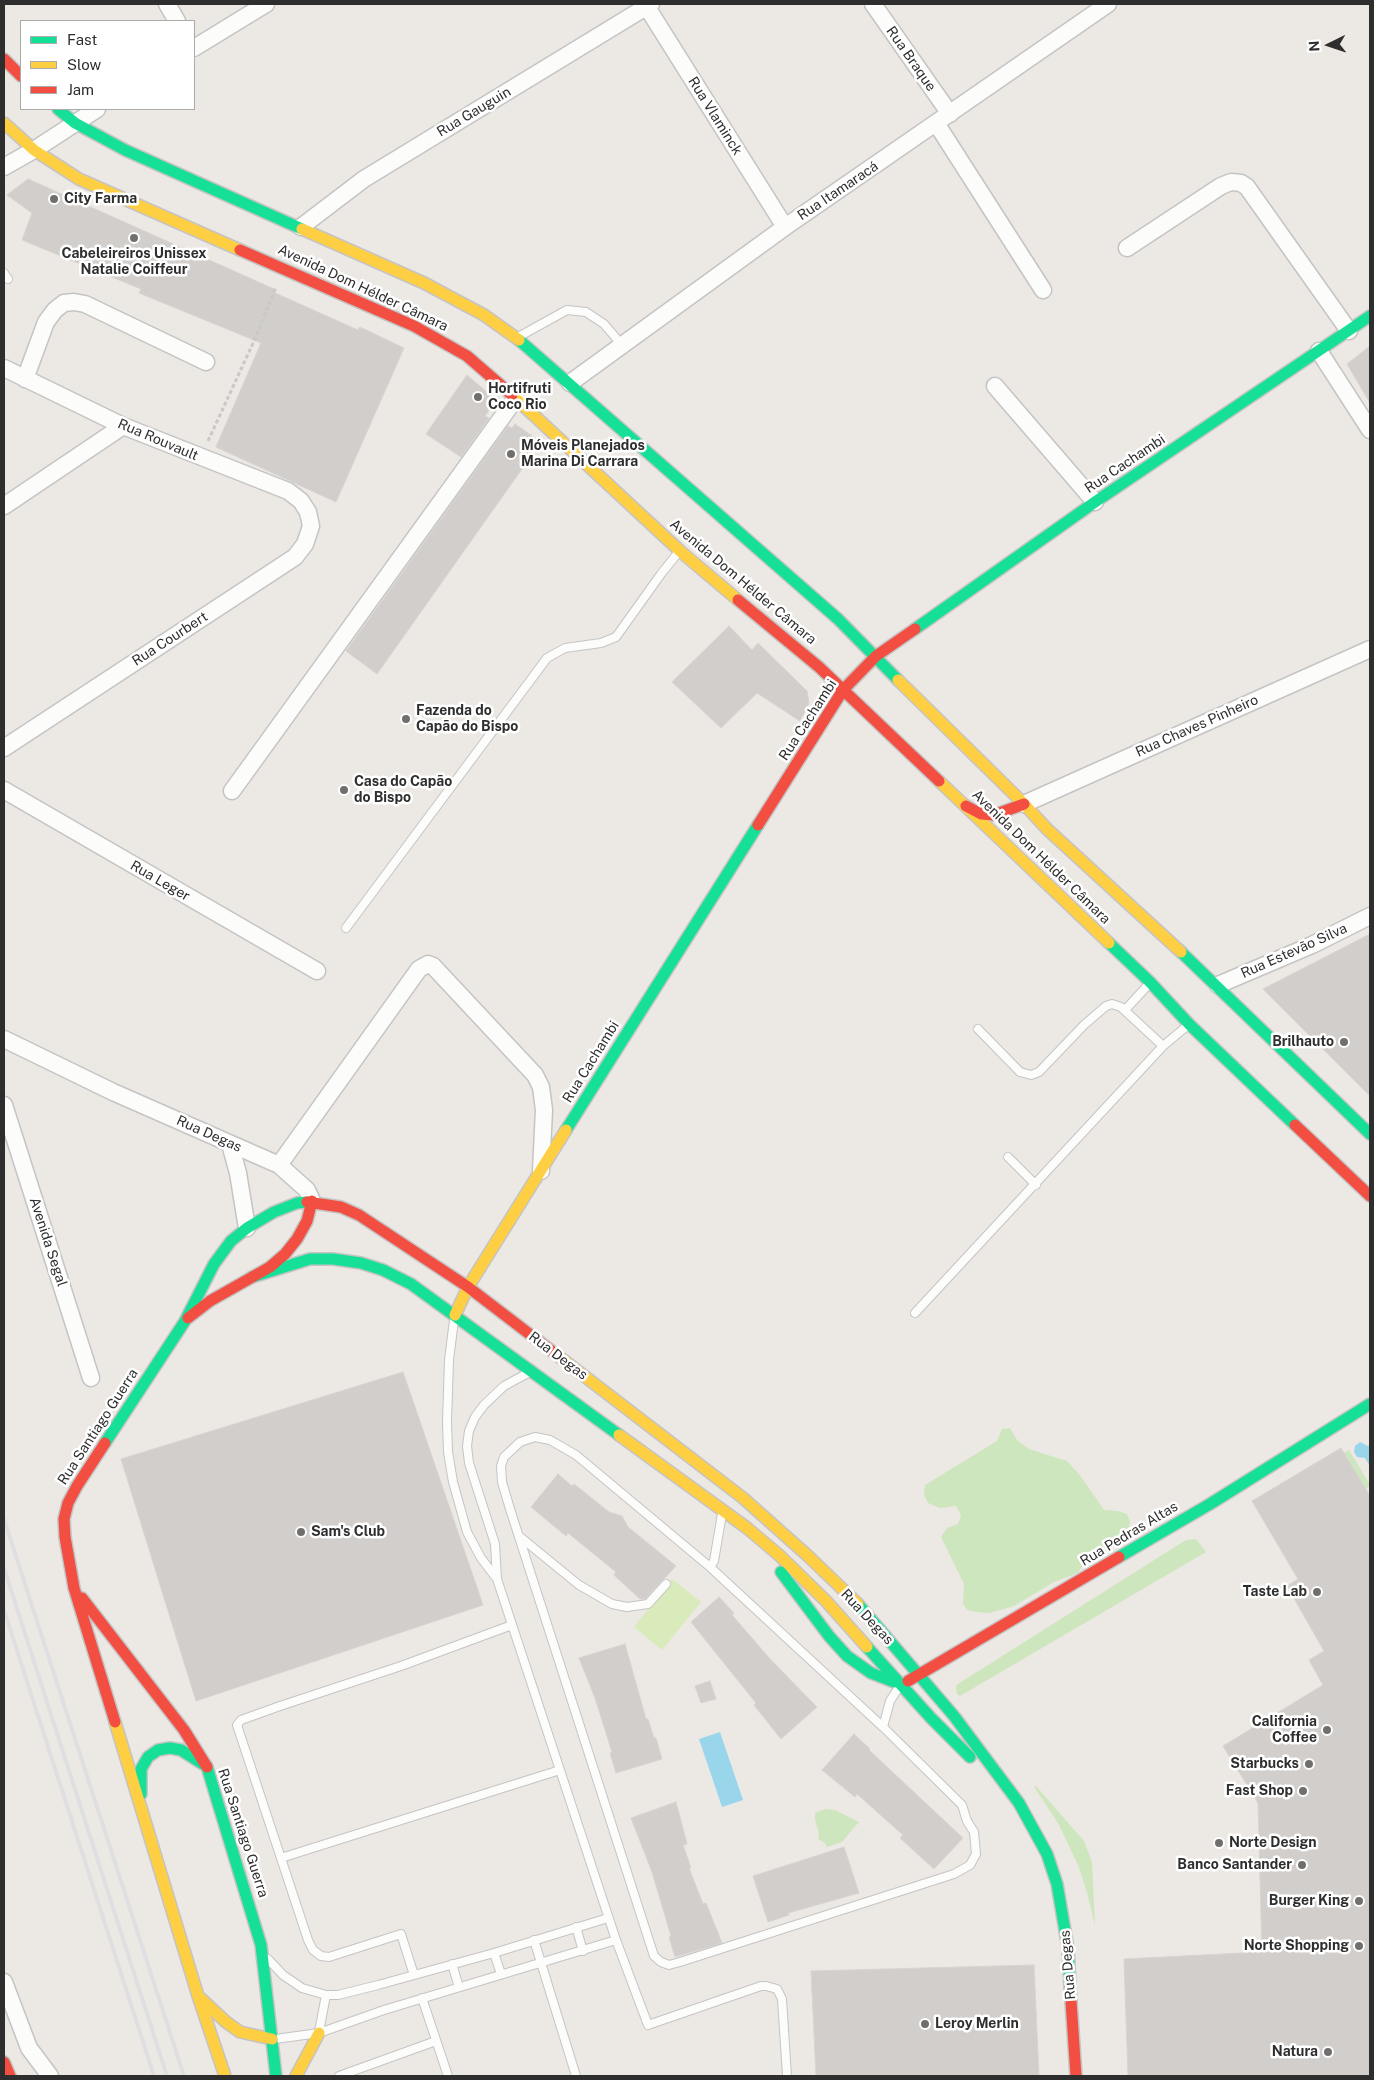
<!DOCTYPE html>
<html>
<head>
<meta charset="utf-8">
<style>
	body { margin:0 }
	#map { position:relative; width:1374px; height:2080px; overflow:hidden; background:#ece8e4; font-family:"Public Sans",sans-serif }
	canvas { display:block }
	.frame { position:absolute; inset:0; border:5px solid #2e2e2e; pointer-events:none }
	.legend { position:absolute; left:20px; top:20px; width:175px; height:90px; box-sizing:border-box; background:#fff; border:1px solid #ababab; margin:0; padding:6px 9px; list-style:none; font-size:15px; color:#2e2e2e }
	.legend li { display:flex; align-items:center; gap:10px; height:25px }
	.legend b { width:25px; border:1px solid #ababab }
	.north { position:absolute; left:1304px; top:20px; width:50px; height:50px; -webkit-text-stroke:4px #fff; paint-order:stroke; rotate:266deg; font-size:14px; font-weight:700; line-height:20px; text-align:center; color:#2e2e2e }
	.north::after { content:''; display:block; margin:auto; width:18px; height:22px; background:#2e2e2e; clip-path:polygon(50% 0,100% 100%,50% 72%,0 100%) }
</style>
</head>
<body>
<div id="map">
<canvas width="1374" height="2080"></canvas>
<div class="frame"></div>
<ul class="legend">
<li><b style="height:6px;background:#16e098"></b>Fast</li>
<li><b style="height:6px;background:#ffcf43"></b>Slow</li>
<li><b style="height:6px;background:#f24e42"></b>Jam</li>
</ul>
<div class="north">N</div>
</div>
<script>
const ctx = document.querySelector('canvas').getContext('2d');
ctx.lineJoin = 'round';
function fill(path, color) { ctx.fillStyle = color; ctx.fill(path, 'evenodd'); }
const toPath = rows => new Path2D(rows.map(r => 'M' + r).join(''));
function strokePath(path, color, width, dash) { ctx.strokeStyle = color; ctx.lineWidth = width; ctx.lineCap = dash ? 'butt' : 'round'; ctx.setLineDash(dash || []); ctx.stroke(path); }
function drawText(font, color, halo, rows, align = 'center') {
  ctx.font = font + ' "Public Sans",sans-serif'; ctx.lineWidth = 5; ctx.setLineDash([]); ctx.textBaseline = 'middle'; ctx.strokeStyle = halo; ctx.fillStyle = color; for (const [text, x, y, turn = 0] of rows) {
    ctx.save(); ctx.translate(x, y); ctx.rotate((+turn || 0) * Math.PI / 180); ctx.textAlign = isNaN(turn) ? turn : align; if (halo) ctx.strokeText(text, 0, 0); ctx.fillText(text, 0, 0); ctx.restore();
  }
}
const green = toPath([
	[1010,1428,1017,1440,1029,1449,1067,1461,1079,1474,1104,1510,1118,1511,1127,1514,1130,1522,1127,1537,1108,1551,1098,1553,1085,1561,1078,1573,1054,1582,1014,1606,989,1613,977,1612,967,1610,963,1604,964,1584,941,1537,947,1528,958,1524,961,1515,956,1506,940,1508,928,1503,924,1495,925,1485,997,1441,1002,1429],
	[1349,1450,1370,1485,1366,1490,1344,1453],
	[1196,1539,1206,1552,960,1696,957,1694,956,1686,958,1684,1181,1543,1187,1540],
	[1036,1786,1084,1841,1092,1862,1095,1926,1087,1892,1078,1865,1058,1823,1034,1787],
	[825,1809,835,1810,859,1822,842,1842,827,1847,825,1843,818,1839,819,1833,815,1820,815,1813]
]);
const pitch = toPath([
	[672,1579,701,1602,662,1650,634,1627]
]);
const water = toPath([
	[1360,1442,1368,1446,1370,1445,1370,1466,1365,1458,1357,1457,1354,1452,1355,1446],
	[720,1732,743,1800,722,1807,699,1739]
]);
const building = toPath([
	[28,179,274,289,273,292,358,330,360,327,404,348,336,502,216,447,261,343,139,293,141,289,22,240,32,213,7,195,28,179],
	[1370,346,1370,403,1347,364,1370,346],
	[467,375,496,400,485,416,489,418,461,457,426,434,467,375],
	[515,424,541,442,377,674,346,651,508,426,512,428,515,424],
	[729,626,752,650,758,643,807,691,809,703,800,721,757,693,721,728,672,682,729,626],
	[1370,934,1370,1096,1263,989,1370,934],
	[403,1372,483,1605,196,1701,121,1459,403,1372],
	[1341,1448,1370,1496,1370,2076,1128,2076,1124,1959,1262,1952,1258,1803,1223,1746,1323,1685,1309,1660,1324,1651,1287,1586,1298,1579,1252,1501,1341,1448],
	[558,1474,572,1486,574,1484,609,1512,622,1516,628,1527,676,1566,645,1599,640,1599,614,1575,616,1572,568,1533,566,1536,531,1507,558,1474],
	[719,1597,734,1613,732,1615,771,1660,817,1707,781,1739,754,1705,756,1703,691,1622,719,1597],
	[625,1644,646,1719,648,1719,654,1738,656,1738,662,1759,616,1773,610,1753,612,1752,595,1698,579,1658,625,1644],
	[710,1681,716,1699,701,1703,695,1686,710,1681],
	[854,1734,870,1749,869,1750,963,1838,934,1869,900,1838,903,1835,857,1794,855,1797,822,1770,854,1734],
	[676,1802,687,1844,683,1845,691,1868,689,1868,703,1904,706,1903,722,1943,675,1957,669,1937,671,1936,652,1872,631,1818,676,1802],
	[844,1847,859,1893,788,1913,789,1915,768,1922,753,1876,844,1847],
	[1034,1965,1039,2076,816,2076,811,1971,1034,1965]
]);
const path = toPath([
	[208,441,254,341,276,287],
	[1369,1704,1370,1703]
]);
const lane = toPath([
	[4,273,8,279],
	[520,336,567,310,586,312,604,324,622,345],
	[346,928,547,658,565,648,601,643,616,637,661,574,677,554],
	[1125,1010,1149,984],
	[978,1029,1020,1072,1031,1075,1039,1072,1084,1025,1106,1006,1112,1004,1121,1007,1163,1046],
	[1008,1157,1036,1185],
	[915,1313,1163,1046,1187,1026],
	[454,1320,449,1360,447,1422,448,1452,453,1482,467,1532,481,1558,497,1579],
	[528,1373,504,1386,484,1405,475,1417,469,1431,467,1446,469,1463,495,1544,497,1579,616,1940,648,2025,761,1986,766,1986,777,1989,782,1999,787,2076],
	[519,1536,579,1585,612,1604,627,1607,648,1604,666,1584],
	[710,1567,714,1561,722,1514],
	[883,1727,710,1567,576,1455,550,1440,535,1437,520,1442,504,1457,501,1466,502,1482,510,1509,654,1956,661,1962,669,1965,680,1962,954,1874,970,1865,976,1854,974,1832,967,1821,962,1805,883,1727,890,1701,899,1687],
	[281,1858,560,1770],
	[576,1927,583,1951],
	[534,1940,576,2076],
	[494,1953,501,1974],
	[268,1959,283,1975,302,1988,326,1995,338,1995,378,1985,494,1953,608,1918],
	[452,1964,459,1987],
	[414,1975,401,1934,329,1957,321,1956,313,1950,308,1940,237,1725,241,1720,280,1706,401,1666,512,1625],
	[422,1998,448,2076],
	[319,2032,326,1995],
	[275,2039,319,2033,384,2010,616,1940],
	[339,2076,436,2041]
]);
const street = toPath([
	[167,4,177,21],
	[645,4,785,227],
	[873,4,950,114],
	[194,48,266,4],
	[936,123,1043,290],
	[4,167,34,150,97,109],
	[301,227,364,179,651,4],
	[1127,248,1221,186,1231,182,1241,183,1247,187,1349,331],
	[1319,351,1370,430],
	[4,368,123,426,288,491,301,501,308,512,311,526,305,544,295,557,4,748],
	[25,379,46,322,55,310,64,303,74,302,85,304,206,362],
	[570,383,785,227,1108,4],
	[995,386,1095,502],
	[4,506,123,426],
	[4,790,317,971],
	[232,791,516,398],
	[1024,804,1370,649],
	[1218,985,1312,945,1370,916],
	[4,1039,113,1092,279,1165,307,1190,312,1201],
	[4,1105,91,1378],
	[230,1144,238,1173,247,1228],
	[279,1165,419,969,428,964,433,966,535,1075,541,1087,544,1110,541,1171],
	[4,1982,29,2048,50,2076]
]);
const fast = toPath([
	[58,109,75,123,125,150,302,229],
	[519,340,838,619,898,680],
	[915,629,1095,502,1370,316],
	[1109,943,1150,982,1189,1024,1295,1125],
	[1181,952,1370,1134],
	[566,1130,758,825],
	[252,1277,310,1259,333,1259,361,1263,383,1270,411,1284,619,1435],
	[105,1443,185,1321,214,1264,231,1241,247,1228,274,1212,297,1203,307,1202],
	[1119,1557,1210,1504,1370,1404],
	[781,1572,829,1636,847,1656,871,1673,894,1682],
	[858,1604,954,1716,1019,1803,1047,1854,1057,1884,1068,1948,1070,1986],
	[867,1647,931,1718,970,1757],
	[207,1767,261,1945,276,2076],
	[141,1794,141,1769,148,1757,158,1750,170,1748,181,1750,203,1764]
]);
const slow = toPath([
	[4,123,34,150,79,179,240,250],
	[302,229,424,283,484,315,519,340],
	[512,395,680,551,738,600],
	[898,680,1024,804,1047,829,1181,952],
	[939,781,1109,943],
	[455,1315,468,1287,566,1130],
	[553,1352,743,1498,807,1555,858,1604],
	[619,1435,747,1528,780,1556,826,1601,867,1647],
	[115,1722,198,1996,226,2022,240,2032,272,2039],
	[198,1996,225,2076],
	[296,2076,319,2033]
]);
const jam = toPath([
	[4,59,21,76],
	[240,250,414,326,467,356,512,395],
	[738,600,819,667,939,781],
	[966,806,981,814,994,815,1024,804],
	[758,825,843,690,876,656,915,629],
	[1295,1125,1370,1196],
	[307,1202,341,1207,359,1215,468,1287,553,1352],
	[188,1318,210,1301,270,1267,285,1254,297,1239,307,1221,312,1201],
	[105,1443,77,1486,68,1503,64,1519,65,1537,74,1588,115,1722],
	[82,1598,184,1730,207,1767],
	[908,1681,1119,1557],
	[1070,1986,1076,2076],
	[4,2062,10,2076]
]);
const rail = toPath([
	[4,1519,184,2076],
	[4,1568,167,2076],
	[4,1610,154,2076]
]);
const markers = [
	[54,199,5,"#706f6e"],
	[134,238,5,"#706f6e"],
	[478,397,5,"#706f6e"],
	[511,454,5,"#706f6e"],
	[406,719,5,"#706f6e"],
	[344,790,5,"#706f6e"],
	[1344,1042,5,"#706f6e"],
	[301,1532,5,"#706f6e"],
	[1317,1592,5,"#706f6e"],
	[1327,1730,5,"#706f6e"],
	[1309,1764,5,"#706f6e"],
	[1303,1791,5,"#706f6e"],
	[1219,1843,5,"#706f6e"],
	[1302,1865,5,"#706f6e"],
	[1359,1901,5,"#706f6e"],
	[1359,1946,5,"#706f6e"],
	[925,2024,5,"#706f6e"],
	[1328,2052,5,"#706f6e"]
];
const streetNames = [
	["Rua Braque",911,59,55],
	["Rua Gauguin",474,112,-31],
	["Rua Vlaminck",715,116,58],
	["Rua Itamaracá",838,191,-34],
	["Avenida Dom Hélder Câmara",363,288,25],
	["Rua Rouvault",158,440,23],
	["Rua Cachambi",1125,464,-34],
	["Avenida Dom Hélder Câmara",743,582,40],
	["Rua Courbert",170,639,-33],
	["Rua Cachambi",808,720,-57],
	["Rua Chaves Pinheiro",1197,726,-24],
	["Avenida Dom Hélder Câmara",1041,857,44],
	["Rua Leger",160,881,30],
	["Rua Estevão Silva",1294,951,-24],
	["Rua Cachambi",591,1062,-58],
	["Rua Degas",209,1134,24],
	["Avenida Segal",48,1242,72],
	["Rua Degas",558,1356,37],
	["Rua Santiago Guerra",98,1427,-57],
	["Rua Pedras Altas",1129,1534,-31],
	["Rua Degas",867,1617,47],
	["Rua Santiago Guerra",243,1833,72],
	["Rua Degas",1068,1965,-95]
];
const poiNames = [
	["City Farma",64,199,"left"],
	["Cabeleireiros Unissex",134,254,"center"],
	["Natalie Coiffeur",134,270,"center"],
	["Hortifruti",488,389,"left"],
	["Coco Rio",488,405,"left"],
	["Móveis Planejados",521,446,"left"],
	["Marina Di Carrara",521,462,"left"],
	["Fazenda do",416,711,"left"],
	["Capão do Bispo",416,727,"left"],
	["Casa do Capão",354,782,"left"],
	["do Bispo",354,798,"left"],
	["Brilhauto",1334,1042],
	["Sam's Club",311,1532,"left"],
	["Taste Lab",1307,1592],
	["California",1317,1722],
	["Coffee",1317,1738],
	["Starbucks",1299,1764],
	["Fast Shop",1293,1791],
	["Norte Design",1229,1843,"left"],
	["Banco Santander",1292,1865],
	["Burger King",1349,1901],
	["Norte Shopping",1349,1946],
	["Leroy Merlin",935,2024,"left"],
	["Natura",1318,2052]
];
fill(green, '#cee6be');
fill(pitch, '#d9eabb');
fill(water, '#99d6ec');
fill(building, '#d1cecb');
strokePath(building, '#d7d4d0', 1);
strokePath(lane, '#c5c4c5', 10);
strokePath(street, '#c5c4c5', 19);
strokePath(fast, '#c5c4c5', 14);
strokePath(slow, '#c5c4c5', 14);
strokePath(jam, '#c5c4c5', 14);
strokePath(path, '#c9c9c8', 3, [4, 2.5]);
strokePath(lane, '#fcfcfb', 8);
strokePath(street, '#fcfcfb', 16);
strokePath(fast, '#16e098', 11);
strokePath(slow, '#ffcf43', 11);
strokePath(jam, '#f24e42', 11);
strokePath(rail, '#dfdfe1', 4);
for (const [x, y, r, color] of markers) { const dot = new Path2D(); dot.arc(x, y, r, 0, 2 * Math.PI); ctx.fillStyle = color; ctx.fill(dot); strokePath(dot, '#fff', 2); }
drawText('14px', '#2e2e2e', '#fff', streetNames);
drawText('bold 14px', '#2e2e2e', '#fff', poiNames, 'right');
</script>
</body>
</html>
